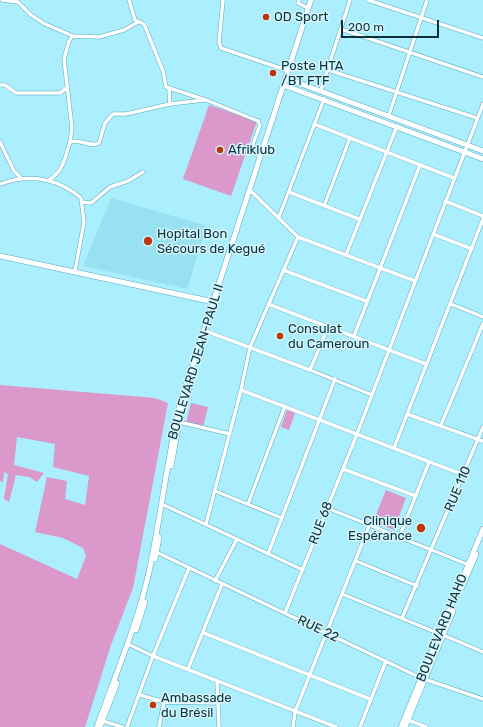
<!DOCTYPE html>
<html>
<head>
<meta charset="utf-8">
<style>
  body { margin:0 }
  #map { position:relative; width:483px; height:727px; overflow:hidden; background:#abeefe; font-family:Rubik,sans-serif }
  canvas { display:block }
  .scale { position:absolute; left:341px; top:20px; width:98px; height:18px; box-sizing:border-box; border:2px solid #0b3139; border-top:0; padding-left:5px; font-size:12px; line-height:14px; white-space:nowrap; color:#0b3139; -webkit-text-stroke:3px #d5f5fd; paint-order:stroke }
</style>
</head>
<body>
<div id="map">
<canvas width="483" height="727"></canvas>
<div class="scale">200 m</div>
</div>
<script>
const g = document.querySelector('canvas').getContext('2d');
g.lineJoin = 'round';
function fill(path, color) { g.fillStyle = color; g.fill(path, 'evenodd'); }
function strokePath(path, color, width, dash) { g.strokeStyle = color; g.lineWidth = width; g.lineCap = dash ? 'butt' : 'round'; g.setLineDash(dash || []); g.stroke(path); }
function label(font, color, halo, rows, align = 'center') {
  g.font = font + ' Rubik,sans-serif'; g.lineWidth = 3; g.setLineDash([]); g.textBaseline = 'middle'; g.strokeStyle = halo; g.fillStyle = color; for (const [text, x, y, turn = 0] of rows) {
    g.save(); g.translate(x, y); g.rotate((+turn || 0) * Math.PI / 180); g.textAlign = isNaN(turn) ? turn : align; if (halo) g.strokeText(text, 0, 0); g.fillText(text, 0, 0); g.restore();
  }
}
fill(new Path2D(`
  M111,198L207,226L187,289L83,266Z`), '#97e1f3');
fill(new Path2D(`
  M209,105L257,121L231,196L183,179Z
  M0,385L155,398L168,403L133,588L111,645L85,727H0V544L77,579L86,556L83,548L63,538L35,532L47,477L67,481L65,499L85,505L89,476L53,467L55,444L17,437L14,465L44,473L37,482L29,477L16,475L9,502L4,499L8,474L4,472L3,482L0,481Z
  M191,403L208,407L203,427L186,423Z
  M287,410L295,413L289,430L281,427Z
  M386,490L406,498L394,530L373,522Z`), '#db98cb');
const street = new Path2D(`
  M2,0L18,2L31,15L45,24L73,36L99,37L124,30L138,22
  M129,0L135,20L144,24L163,71L166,87L206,100L258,121L260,125L252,147L261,151
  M223,0L219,42L221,48L289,71
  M299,0L298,3L308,8
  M368,0L483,38
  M341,29L483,77
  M328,70L477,118
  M0,85H5L16,93H60L68,87
  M169,89L170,104
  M321,90L350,0
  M389,115L427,0
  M314,124L454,178
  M0,142L14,171L21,178
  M70,142L72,128L64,59L69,41L73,36
  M49,180C64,171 65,157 70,142C80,138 90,148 99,143L105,123L113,114H126L170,104L204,100
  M0,184C29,174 57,178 81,198L84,222L75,271
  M251,191L298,237L415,281
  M289,192L359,219
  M445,201L483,216
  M82,202L91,203L110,187L128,181L143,172
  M324,206L350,138
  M279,217L324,99
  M433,234L472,249
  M346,255L397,126
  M283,270L366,301
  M268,304L426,364
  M451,304L483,317
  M203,330L310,370L372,395
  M354,336L420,165
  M310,370L328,327
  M241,390L464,475
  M407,414L483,441
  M179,422L230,434
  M441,425L483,324
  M394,448L483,219
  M343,469L416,496
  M215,491L282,518
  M248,504L285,406
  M164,505L303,570
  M327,508L469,565
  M206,524L241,390L250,347L298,237
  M399,538L429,462
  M154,551L421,678L483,699
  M268,554L335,379
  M356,561L417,586
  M215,581L237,539
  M342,594L440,634
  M285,613L357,434L483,104
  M402,618L483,427
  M204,633L370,699
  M443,635L483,652
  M130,645L153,656L336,727
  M188,669L222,584
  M217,681L219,727
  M140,695L164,702L218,703
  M408,720L426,727
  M103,721L122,727
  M127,727L153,656L189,568
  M159,727L164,702
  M293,727L295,712L369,526
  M360,727L386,661`);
const secondary = new Path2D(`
  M285,78L483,151
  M283,85L483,159
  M0,256L214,302
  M171,466L179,422L192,377
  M155,559L159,537
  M462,587L476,554
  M136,630L145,602
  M97,727C115,676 137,625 149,572C161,516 167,460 180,404L311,0
  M100,727L117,683
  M401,727L483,529
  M405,727L453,611`);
strokePath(street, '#55abbf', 4.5);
strokePath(secondary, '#55abbf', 6);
strokePath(street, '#fff', 3.5);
strokePath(secondary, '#fff', 5);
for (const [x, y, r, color] of [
  [266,17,4,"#be350c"],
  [273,73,4,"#be350c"],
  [220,150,4,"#be350c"],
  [148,241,5,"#be350c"],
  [280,336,4,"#be350c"],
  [421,528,5,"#be350c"],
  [153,705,4,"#be350c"]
]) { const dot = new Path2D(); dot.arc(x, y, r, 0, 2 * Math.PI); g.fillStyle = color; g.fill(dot); strokePath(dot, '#d5f5fd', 1.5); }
label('13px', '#0b3139', '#d5f5fd', [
  ["OD Sport",274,17],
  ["Poste HTA",281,66],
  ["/BT FTF",281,81],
  ["Afriklub",228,150],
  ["Hopital Bon",157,234],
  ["Sécours de Kegué",157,249],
  ["Consulat",288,329],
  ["du Cameroun",288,344],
  ["Clinique",412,521,"right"],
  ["Espérance",412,536,"right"],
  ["Ambassade",161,698],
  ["du Brésil",161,713]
], 'left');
label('13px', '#0b3139', '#d5f5fd', [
  ["BOULEVARD JEAN-PAUL II",196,362,-73],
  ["RUE 110",458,489,-67],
  ["RUE 68",321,523,-69],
  ["BOULEVARD HAHO",442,628,-68],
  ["RUE 22",318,629,26]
]);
</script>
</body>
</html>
